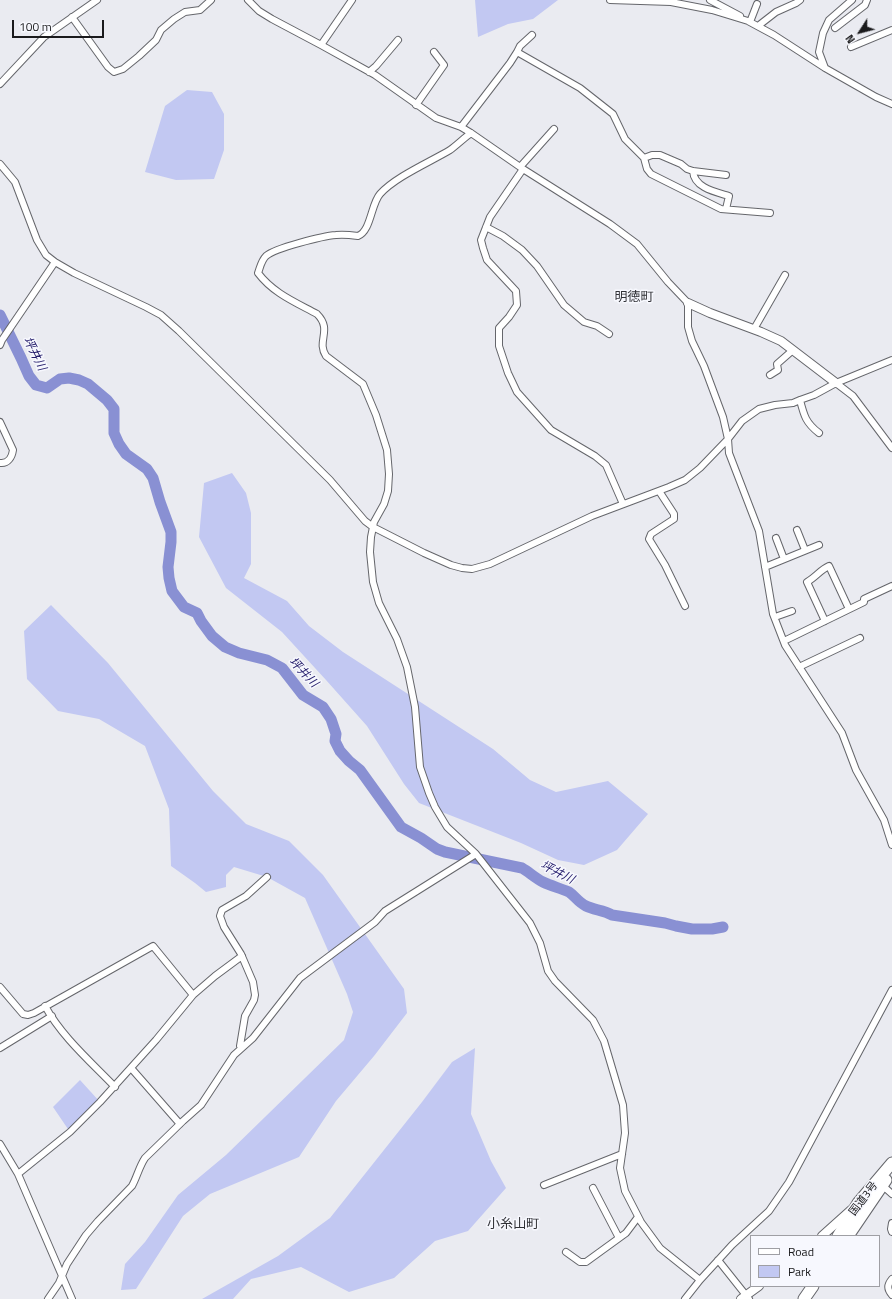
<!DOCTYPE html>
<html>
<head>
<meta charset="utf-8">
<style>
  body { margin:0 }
  #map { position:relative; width:892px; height:1299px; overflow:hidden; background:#eaebf1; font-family:"Titillium Web",sans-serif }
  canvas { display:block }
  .legend { position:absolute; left:750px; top:1235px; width:130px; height:52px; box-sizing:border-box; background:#f7f8fe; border:1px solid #9f9fa4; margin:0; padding:5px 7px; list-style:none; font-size:12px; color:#1a1a1c }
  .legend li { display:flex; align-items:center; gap:8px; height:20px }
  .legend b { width:20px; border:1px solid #9f9fa4 }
  .north { position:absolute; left:840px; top:12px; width:40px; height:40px; -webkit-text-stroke:3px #f7f8fe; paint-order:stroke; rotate:234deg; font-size:11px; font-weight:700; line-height:16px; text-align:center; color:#1a1a1c }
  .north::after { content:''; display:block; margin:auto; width:14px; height:18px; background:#1a1a1c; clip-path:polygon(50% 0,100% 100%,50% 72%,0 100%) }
  .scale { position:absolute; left:12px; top:20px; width:92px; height:18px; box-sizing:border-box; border:2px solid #1a1a1c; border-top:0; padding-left:5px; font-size:12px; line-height:14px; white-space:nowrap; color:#1a1a1c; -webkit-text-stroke:3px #f7f8fe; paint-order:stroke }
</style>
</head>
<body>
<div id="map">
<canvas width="892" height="1299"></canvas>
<ul class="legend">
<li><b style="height:5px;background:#fff"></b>Road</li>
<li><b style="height:11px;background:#c2c8f2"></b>Park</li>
</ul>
<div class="north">N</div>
<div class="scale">100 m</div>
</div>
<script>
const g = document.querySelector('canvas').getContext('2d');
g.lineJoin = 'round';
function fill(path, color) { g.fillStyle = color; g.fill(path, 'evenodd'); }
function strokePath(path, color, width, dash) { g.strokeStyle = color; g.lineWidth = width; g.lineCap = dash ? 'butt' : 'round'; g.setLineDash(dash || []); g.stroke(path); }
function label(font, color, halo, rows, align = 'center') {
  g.font = font + ' "Titillium Web","Noto Sans JP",sans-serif'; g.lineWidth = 3; g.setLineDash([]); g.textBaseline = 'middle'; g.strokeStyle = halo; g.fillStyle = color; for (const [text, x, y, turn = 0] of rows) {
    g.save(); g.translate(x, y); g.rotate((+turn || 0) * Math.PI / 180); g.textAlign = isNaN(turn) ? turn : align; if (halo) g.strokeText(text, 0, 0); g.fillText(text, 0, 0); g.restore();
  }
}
fill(new Path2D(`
  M475,0H558L533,19L508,24L478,37Z
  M187,90L212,92L224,114V150L214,179L176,180L145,172L165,106Z
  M232,473L246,493L251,513V564L244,578L287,601L309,626L343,652L493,749L530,780L556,792L608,781L648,814L617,850L584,865L558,860L521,843L419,803L404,784L367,726L326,680L282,632L226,588L199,537L204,483Z
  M51,605L108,663L213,791L246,824L289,841L323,875L404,989L407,1013L374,1056L336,1101L299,1157L210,1194L183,1216L136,1289L121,1290L125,1264L145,1242L178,1195L226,1155L344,1040L353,1012L347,994L305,898L267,877L234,867L226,875V887L206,892L195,883L171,866L169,809L145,746L99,719L58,711L27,679L24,631Z
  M475,1048L471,1114L491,1161L506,1188L468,1231L435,1241L394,1278L349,1292L301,1267L251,1279L233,1299H202L278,1256L330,1218L422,1102L452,1062Z
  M80,1080L100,1102L70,1132L53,1107Z`), '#c2c8f2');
strokePath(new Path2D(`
  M0,315L21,358L29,376L36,385L47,388L60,379L69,378L79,380L88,384L107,400L114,409V433L119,444L126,454L147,469L153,478L160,502L171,532V542L168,567L169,578L172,591L184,607L197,613L201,621L212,636L225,647L239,653L267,660L282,668L303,695L323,707L331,719L336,734L335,741L340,751L349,761L360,770L401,827L421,838L437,849L445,852L522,868C529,872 535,878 543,882C551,886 560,888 569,892C575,896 578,902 586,906C594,910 604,910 612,915L665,923L676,926L692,929H712L723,927`), '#8990d3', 11);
const minor = new Path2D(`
  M248,0L259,11L272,19L321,45L375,75L436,118L461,127L471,133L523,169L610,224L637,244L668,282L688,303V327L692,341L704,366L723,417L728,439L729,453L759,531L773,614L785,645L842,733L856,770L884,820L892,845
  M610,0L671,2L712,10L748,21L774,35L825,68
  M710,0L740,16
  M852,0L829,20L823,33L819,52L825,68L876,97L892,104
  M72,17L108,67L114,72L123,69L139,56L156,40L161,30L174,19L185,12L200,10L211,0
  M750,22L757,4
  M758,26L776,12L796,3L800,0
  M835,28L865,5L867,0
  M321,45L352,0
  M851,47L892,30
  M517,52L520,46L532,35
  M369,72L376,66L398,40
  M0,84L44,37L97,0
  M416,105L444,65L434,52
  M461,127L510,63L517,52L580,88L613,114L625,139L644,158L647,169L651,174L721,209L770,213
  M471,133C464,138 457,145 450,150C430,162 395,177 380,194C371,204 371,231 358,236C351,235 343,234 336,235C323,236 275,248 266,256C261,261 260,268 258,273C273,293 295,302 317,314C333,330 316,341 326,356L363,384L376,415L387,450L389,474L388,491L384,504L374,522L371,537L370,552L373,582L379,603L397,639L407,667L415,707L420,767L429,793L435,807L447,827L476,854L530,923L540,943L548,971L555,981L593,1020L604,1041L623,1105L625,1133L620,1168L625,1191L641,1222L660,1248L700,1280
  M644,158L652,155H660L681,164L687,169L693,171C694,188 716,192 729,196L726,209
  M0,164L15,182L37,240L46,255L55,262L74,273L146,307L161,315L179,331L330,480L365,521L373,527L424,553L451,565L462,568L472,569L490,564L592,516L669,487L685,480L700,468L728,439L742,421L759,409L775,405L793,403L800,400L814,395L836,383L892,360
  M520,167L554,129
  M523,169L490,217L481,240L483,248L487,260L516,291L517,305L509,317L499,328V346L508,373L517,392L551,430L595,456L606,465L623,504
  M693,171L726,175
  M486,227L503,236L522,250L537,266L564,305L584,322L597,326L609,334
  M754,329L785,275
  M0,345L2,340L55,262
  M770,375L778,370L777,364L793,350
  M836,383L853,396L892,448
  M800,400C804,416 806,423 819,433
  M0,422L13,450C12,457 8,464 0,463
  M659,491L674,514V519L651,534L649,539L665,565L685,606
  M797,530L805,550
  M776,538L784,559
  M765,567L819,545
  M775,617L792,611
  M825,621L807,582C816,577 820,570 829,566L849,609
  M784,641L864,602V599L892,586
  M799,667L860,638
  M0,987L23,1014L28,1015L34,1013L153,946L193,995
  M45,1006C62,1037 91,1062 115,1087
  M0,1048L52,1016
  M241,1048L240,1046L245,1016L254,1000L255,995L253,982L241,954L224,927L220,916L222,910L246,896L267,877
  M131,1068L180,1124
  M0,1144L18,1174L72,1299
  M18,1174L70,1132L100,1102L156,1040L193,995L215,976L242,956
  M544,1185L622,1154
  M882,1185L892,1194
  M593,1188L619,1238
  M892,1223L891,1229L892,1232
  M566,1252L580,1262H586L626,1233L638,1217
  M718,1260L749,1299
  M892,1279C887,1285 887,1289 892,1295
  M48,1299L59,1283L67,1264L86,1235L98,1221L132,1186C137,1177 139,1167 145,1158L183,1121L201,1105L234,1055L253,1038L300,978L375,922L385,911L476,854
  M685,1299L700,1280L732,1245L769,1211L789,1182L892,990`);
const tertiary = new Path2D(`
  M688,303L710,313L761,332L781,341L836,383
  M822,1236L851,1210
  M741,1299L759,1286`);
const trunk = new Path2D(`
  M838,1236L858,1203L892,1163
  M848,1236L886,1180
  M804,1299L813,1286`);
strokePath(minor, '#65666b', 8);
strokePath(tertiary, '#65666b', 10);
strokePath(trunk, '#65666b', 13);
strokePath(minor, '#fff', 6);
strokePath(tertiary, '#fff', 8);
strokePath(trunk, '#fff', 11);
label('11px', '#1a1a1c', '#f7f8fe', [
  ["国道3号",864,1199,-53]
]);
label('italic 12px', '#241d6b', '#f7f8fe', [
  ["坪井川",34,354,63],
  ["坪井川",303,673,46],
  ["坪井川",557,873,27]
]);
label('13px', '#303136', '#f7f8fe', [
  ["明徳町",634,298],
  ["小糸山町",513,1225]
]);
</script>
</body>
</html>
